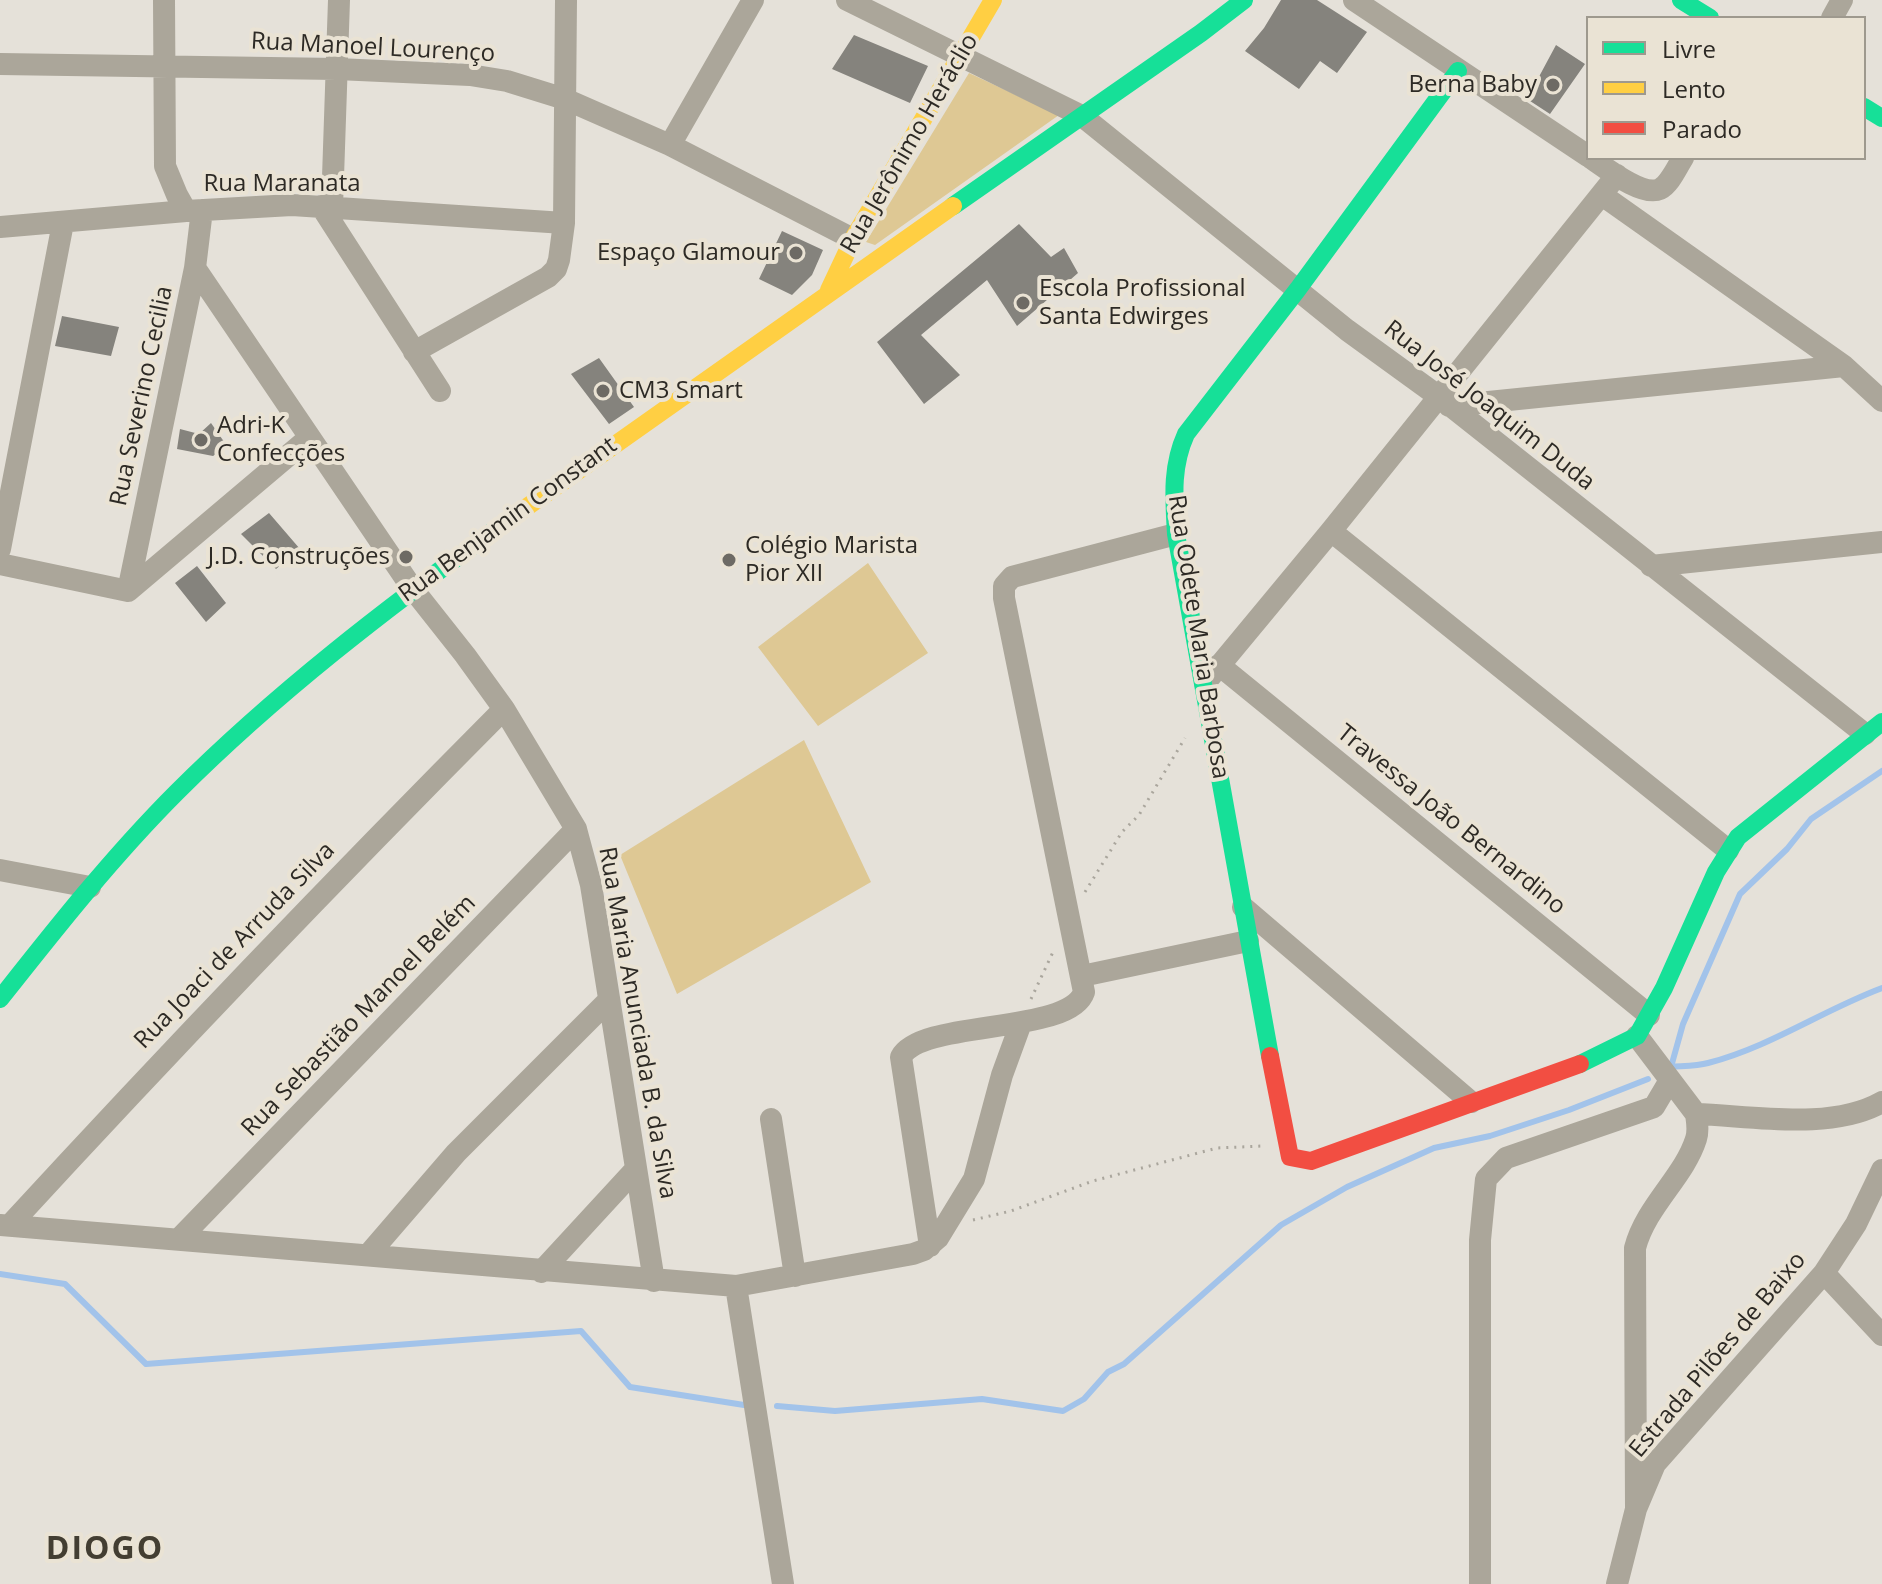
<!DOCTYPE html>
<html>
<head>
<meta charset="utf-8">
<style>
  body { margin:0 }
  #map { position:relative; width:1882px; height:1584px; overflow:hidden; background:#e5e1d9; font-family:"Open Sans",sans-serif }
  canvas { display:block }
  .legend { position:absolute; left:1586px; top:16px; width:280px; height:144px; box-sizing:border-box; background:#eae3d4; border:2px solid #9e998e; margin:0; padding:10px 14px; list-style:none; font-size:24px; color:#2d2a25 }
  .legend li { display:flex; align-items:center; gap:16px; height:40px }
  .legend b { width:40px; border:2px solid #9e998e }
</style>
</head>
<body>
<div id="map">
<canvas width="1882" height="1584"></canvas>
<ul class="legend">
<li><b style="height:10px;background:#16e098"></b>Livre</li>
<li><b style="height:10px;background:#ffcf43"></b>Lento</li>
<li><b style="height:10px;background:#f24e42"></b>Parado</li>
</ul>
</div>
<script>
const g = document.querySelector('canvas').getContext('2d');
g.lineJoin = 'round';
function fill(path, color) { g.fillStyle = color; g.fill(path, 'evenodd'); }
function strokePath(path, color, width, dash) { g.strokeStyle = color; g.lineWidth = width; g.lineCap = dash ? 'butt' : 'round'; g.setLineDash(dash || []); g.stroke(path); }
function label(font, color, halo, rows, align = 'center') {
  g.font = font + ' "Open Sans",sans-serif'; g.lineWidth = 8; g.setLineDash([]); g.textBaseline = 'middle'; g.strokeStyle = halo; g.fillStyle = color; for (const [text, x, y, turn = 0] of rows) {
    g.save(); g.translate(x, y); g.rotate((+turn || 0) * Math.PI / 180); g.textAlign = isNaN(turn) ? turn : align; if (halo) g.strokeText(text, 0, 0); g.fillText(text, 0, 0); g.restore();
  }
}
fill(new Path2D(`
  M969,73L1059,115L875,245L866,242Z
  M868,563L928,653L818,726L758,647Z
  M804,740L871,882L677,994L620,855Z`), '#dec894');
strokePath(new Path2D(`
  M1671,1067C1683,1066 1697,1066 1708,1063C1770,1047 1823,1010 1882,988
  M1667,1068L1671,1067L1683,1024L1740,894L1787,849L1811,819L1882,771
  M0,1274L65,1284L146,1364L581,1331L630,1387L744,1405
  M777,1406L835,1411L982,1399L1063,1411L1084,1399L1108,1372L1124,1364L1281,1225L1347,1187L1434,1148L1490,1136L1569,1110L1648,1079`), '#a2c3ea', 6);
fill(new Path2D(`
  M1281,0H1317L1367,32L1337,73L1320,61L1299,89L1245,51L1264,28Z
  M854,35L928,66L910,103L832,69Z
  M1556,45L1585,64L1550,114L1527,99Z
  M1019,224L1051,257L1064,248L1078,273L1017,326L987,280L921,335L960,375L924,404L877,342Z
  M782,231L823,250L812,275L792,295L759,279Z
  M62,316L119,327L111,356L55,346Z
  M599,358L634,407L609,424L571,374Z
  M211,423L227,446L213,456L177,449L180,429L199,434Z
  M269,513L300,549L276,569L241,534Z
  M197,566L226,603L206,622L175,583Z`), '#85837d');
strokePath(new Path2D(`
  M1085,892L1122,832L1139,815L1185,738
  M1031,999L1053,952
  M973,1220L1011,1211L1093,1181L1217,1148L1263,1146`), '#aaa69d', 3, [2, 6]);
strokePath(new Path2D(`
  M164,0L165,166L177,195L186,211
  M847,0L1082,116L1347,330L1438,396L1865,734
  M1354,0L1588,156
  M1832,18L1842,0
  M0,64L337,69L470,75L507,81L565,99L670,145L853,239
  M670,145L753,0
  M1591,158C1606,168 1642,197 1660,189C1670,184 1677,167 1683,158
  M1602,195L1844,366L1882,401
  M321,206L440,391
  M332,207L339,0
  M0,227L186,211L292,205L564,223
  M195,268L412,588L465,655L504,709L576,829L591,885L654,1281
  M414,352L548,277L556,269L559,260L564,223L566,0
  M1449,406L1844,366
  M1331,531L1728,850
  M0,549L63,223
  M0,564L128,591
  M1651,566L1882,542
  M128,591L195,268L202,210
  M128,591L309,438
  M1219,665L1649,1015
  M1205,683L1331,531L1617,175
  M0,870L90,887
  M1243,907L1471,1102
  M1082,976L1248,941
  M1696,1114C1753,1116 1831,1131 1882,1102
  M771,1119L795,1276
  M0,1225L736,1286L913,1254L924,1250L938,1238L974,1179L1002,1075L1021,1023
  M10,1225C171,1050 336,878 504,709
  M180,1238L576,829
  M930,1246L901,1057C921,1019 1070,1035 1084,992L1004,598V586L1012,577L1176,534
  M368,1255L456,1153L609,1000
  M541,1272L635,1170
  M1824,1273L1882,1335
  M736,1286L783,1584
  M1636,1509L1635,1248C1646,1206 1684,1177 1696,1139C1699,1130 1697,1122 1696,1114L1637,1036
  M1480,1584V1240L1486,1179L1506,1158L1654,1107L1670,1080
  M1617,1584L1636,1509L1655,1464L1824,1273L1856,1224L1882,1170`), '#aba69a', 22);
strokePath(new Path2D(`
  M1681,0L1710,18
  M1864,107L1882,118
  M953,206L1201,33L1244,0
  M0,999C56,928 113,856 177,792C276,693 387,608 500,526
  M1270,1056L1176,534C1174,498 1171,467 1186,434L1298,289L1458,71
  M1580,1064L1637,1036L1664,988L1716,872L1738,837L1882,722`), '#16e098', 18);
strokePath(new Path2D(`
  M829,290L853,239L993,0
  M500,526L953,206`), '#ffcf43', 18);
strokePath(new Path2D(`
  M1270,1056L1290,1157L1311,1161L1580,1064`), '#f24e42', 18);
for (const [x, y, r, color] of [
  [1553,85,8,"#6d6a64"],
  [796,253,8,"#6d6a64"],
  [1023,303,8,"#6d6a64"],
  [603,391,8,"#6d6a64"],
  [201,440,8,"#6d6a64"],
  [406,557,8,"#6d6a64"],
  [729,560,8,"#6d6a64"]
]) { const dot = new Path2D(); dot.arc(x, y, r, 0, 2 * Math.PI); g.fillStyle = color; g.fill(dot); strokePath(dot, '#eae3d4', 3); }
label('24px', '#2d2a25', '#eae3d4', [
  ["Rua Manoel Lourenço",373,48,3],
  ["Rua Jerônimo Heráclio",910,144,-60],
  ["Rua Maranata",282,184],
  ["Rua Severino Cecilia",142,396,-78],
  ["Rua José Joaquim Duda",1489,406,38],
  ["Rua Benjamin Constant",508,520,-36],
  ["Rua Odete Maria Barbosa",1198,637,81],
  ["Travessa João Bernardino",1451,820,39],
  ["Rua Joaci de Arruda Silva",235,946,-46],
  ["Rua Sebastião Manoel Belém",359,1016,-46],
  ["Rua Maria Anunciada B. da Silva",637,1023,80],
  ["Estrada Pilões de Baixo",1718,1355,-50]
]);
label('24px', '#2d2a25', '#eae3d4', [
  ["Berna Baby",1537,85,"right"],
  ["Espaço Glamour",780,253,"right"],
  ["Escola Profissional",1039,289],
  ["Santa Edwirges",1039,317],
  ["CM3 Smart",619,391],
  ["Adri-K",217,426],
  ["Confecções",217,454],
  ["Colégio Marista",745,546],
  ["Pior XII",745,574],
  ["J.D. Construções",390,557,"right"]
], 'left');
g.letterSpacing = '2px';
label('bold 32px', '#433e32', '#eae3d4', [
  ["DIOGO",105,1550]
]);
g.letterSpacing = '0px';
</script>
</body>
</html>
